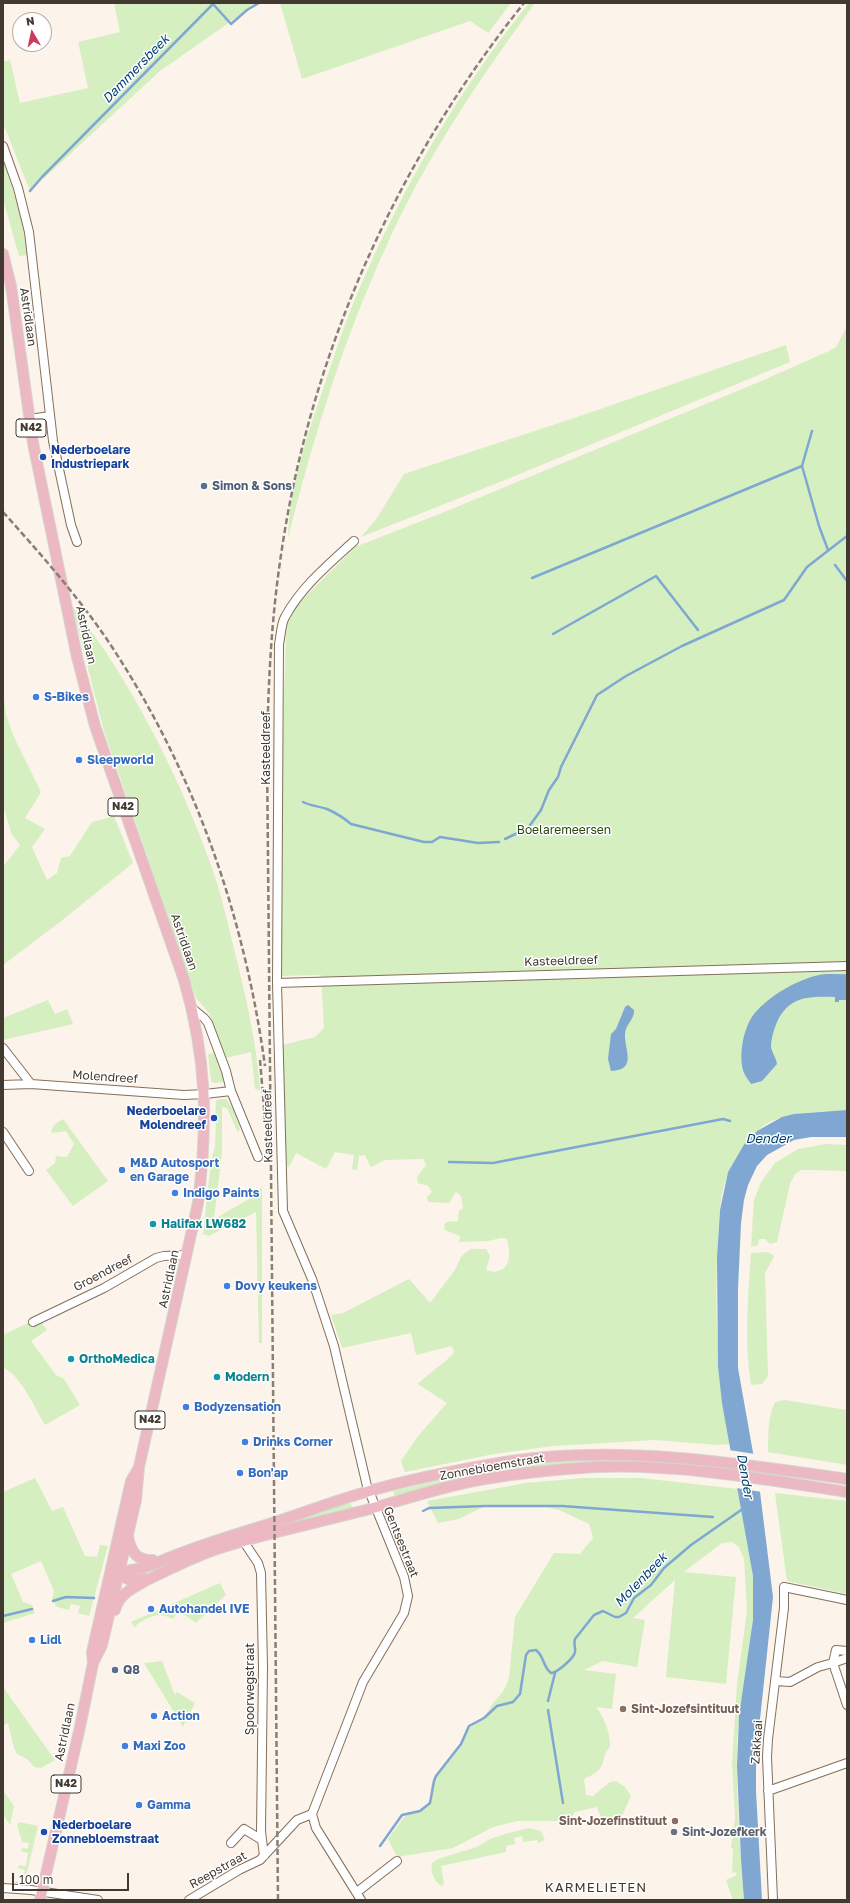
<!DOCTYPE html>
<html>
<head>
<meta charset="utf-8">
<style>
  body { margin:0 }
  #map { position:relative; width:850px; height:1903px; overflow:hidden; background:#fcf3ea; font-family:"Golos Text",sans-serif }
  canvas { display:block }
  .frame { position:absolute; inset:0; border:4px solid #423930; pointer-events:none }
  .north { position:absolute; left:12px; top:12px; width:40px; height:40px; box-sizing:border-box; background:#fff; border:1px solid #b3b0ac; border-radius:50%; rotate:351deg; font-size:11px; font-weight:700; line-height:16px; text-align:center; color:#423930 }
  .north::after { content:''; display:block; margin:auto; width:14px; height:18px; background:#cb3b5b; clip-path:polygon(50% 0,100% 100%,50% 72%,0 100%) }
  .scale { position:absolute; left:12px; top:1873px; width:117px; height:18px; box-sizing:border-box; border:2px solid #423930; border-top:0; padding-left:5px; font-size:12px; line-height:14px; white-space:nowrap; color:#423930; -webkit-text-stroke:3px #fff; paint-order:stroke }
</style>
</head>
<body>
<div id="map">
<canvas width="850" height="1903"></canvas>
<div class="frame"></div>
<div class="north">N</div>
<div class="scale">100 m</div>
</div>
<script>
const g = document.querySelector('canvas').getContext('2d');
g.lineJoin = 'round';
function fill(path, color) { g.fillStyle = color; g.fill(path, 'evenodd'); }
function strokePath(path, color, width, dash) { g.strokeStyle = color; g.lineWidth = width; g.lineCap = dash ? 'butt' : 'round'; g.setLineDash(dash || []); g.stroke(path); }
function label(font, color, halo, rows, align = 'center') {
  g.font = font + ' "Golos Text",sans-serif'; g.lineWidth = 3; g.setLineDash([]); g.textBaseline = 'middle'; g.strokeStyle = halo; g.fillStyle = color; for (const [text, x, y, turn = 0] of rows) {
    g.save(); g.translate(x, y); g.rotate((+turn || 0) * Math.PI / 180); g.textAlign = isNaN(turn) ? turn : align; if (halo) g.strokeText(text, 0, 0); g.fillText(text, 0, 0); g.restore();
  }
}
fill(new Path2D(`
  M114,3H257L160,71L30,191L3,123V62L10,60L20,103L88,88L78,42L120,32Z
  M280,3H511L488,33L470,21L302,79Z
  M529,3H535C479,80 425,159 386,247C343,340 313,439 288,538C289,487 308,434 324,386C335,354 345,322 358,292C402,189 458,90 529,3Z
  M3,162L20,210L28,255L19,256L3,199Z
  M847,326V1110C819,1113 779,1110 757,1131C751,1136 730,1166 728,1173C720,1193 719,1217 718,1239C714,1308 717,1377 730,1444L717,1445L655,1440L553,1446L494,1454L405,1472L401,1461L418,1436L447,1403L418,1384C429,1373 442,1365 453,1354L454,1350L451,1346L416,1355L411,1333L342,1348L331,1315L343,1313L409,1279L430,1303L455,1270L461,1257L465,1253L471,1249H486L490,1256L486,1270L495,1272C498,1270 501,1271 504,1268C512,1261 509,1248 507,1239L501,1238L488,1241L459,1242L460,1236L445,1230L444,1226L446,1222L458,1221L459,1211L463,1208L461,1196L456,1192L449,1203L428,1202L427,1197L432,1192L428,1186L418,1183L417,1177L426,1165L423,1159L385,1160L371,1167L365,1155L359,1156L357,1170L352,1169L354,1155L335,1152L326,1169L296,1153L289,1167L284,1165L282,1045L315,1037L324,1028L321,975L282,976L281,804L286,632L290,615L300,602L355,547L442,513L759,382L829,351L836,347Z
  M786,345L790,362L510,478L361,537L377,518L404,474L583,415Z
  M72,606C128,675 179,776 209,860C222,894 229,930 238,965C248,1006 257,1048 260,1090L255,1089L251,1052L226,1058L209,1013L196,998L104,731Z
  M3,691L6,715L13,735L41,792L25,818L45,829L32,847L47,880L57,873L61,858L70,856L92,822L114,816L133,863L60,922L3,965V867L20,845L11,833L5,811L3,813Z
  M48,1000L55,1014L67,1009L73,1024L3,1040V1018Z
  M214,1053L224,1079L223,1082L214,1083L211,1081L208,1054Z
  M219,1099H226L233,1109L240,1129L238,1133L227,1108L222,1107V1152L214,1219L258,1194L262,1185V1343H259L256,1212L209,1236L203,1234L211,1161L215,1147L216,1123H218V1118H215L216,1101Z
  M63,1119L108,1181L73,1206L46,1170L55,1163L56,1156L67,1157L74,1144L66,1131L52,1133L51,1131L55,1124Z
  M826,1144L847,1145V1171L811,1170H801L795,1174L790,1184L777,1242L770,1244L765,1239H759L758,1245L751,1247L754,1200L761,1182L775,1163L798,1149Z
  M766,1252L772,1254L774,1257L765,1273L768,1376L762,1384L751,1385C744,1342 748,1297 751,1253Z
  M38,1318L47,1330L31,1341L56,1375L64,1379L80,1405L45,1425C33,1405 23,1379 3,1367V1335Z
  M784,1400L847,1410V1465L768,1452C768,1435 768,1417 775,1402Z
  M619,1460L695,1464V1467L473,1477L449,1481L396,1500L393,1491L449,1478L467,1471L523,1463Z
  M35,1478L52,1511L63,1507L85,1556L97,1557L100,1545L108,1546L89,1616L78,1613L80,1606L71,1604L69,1610L57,1607L52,1599L54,1591L41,1561L11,1574L23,1602L32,1605L35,1613L3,1623V1492Z
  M583,1478H641L738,1489C745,1527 755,1566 754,1605C753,1651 739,1697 737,1743C736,1795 740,1848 744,1900H733L726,1880L737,1875L735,1872L732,1873L733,1848H731L735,1818L732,1763L737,1685L747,1611L744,1559L739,1547L732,1542L722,1543L684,1572L736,1577L726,1684L666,1677L675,1580L633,1618L645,1620L637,1667L603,1661L584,1670L616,1674L612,1709L596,1707C605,1719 610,1732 610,1747C604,1753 605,1757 602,1765C599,1772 591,1776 584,1779L586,1795L593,1796L610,1782L616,1781L625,1787L631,1796L621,1818H601L597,1807L575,1812L569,1821H517L493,1827L453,1848L397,1857L388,1839L404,1817L408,1814L422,1810L432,1800L431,1786L440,1771L452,1758L468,1729L486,1715L491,1706L504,1690L509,1678L515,1617L554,1553L580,1554L593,1538L589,1524L559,1510L547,1507H483L459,1519L438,1523L427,1501L526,1483Z
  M775,1493L847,1501V1594L787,1581Z
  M350,1500L352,1508L238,1537Z
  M220,1583L226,1595L196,1623L179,1611L173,1619C158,1611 147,1617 134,1627L131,1622Z
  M162,1661L175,1695L177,1692L195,1703L183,1727L144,1663Z
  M3,1687L55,1760L41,1768L34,1767L27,1759L17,1754L14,1748L8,1723L3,1726Z
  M3,1790L14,1806L10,1825L3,1814Z
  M19,1822L38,1826L24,1885L15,1884L16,1881L23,1882L25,1870L18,1868L19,1865L26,1866L28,1853L21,1851L22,1848L28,1849L29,1843L22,1842L17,1825Z
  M529,1828L541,1831L545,1840L538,1843L537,1840L523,1842L522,1836L514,1838L515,1844L506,1846V1852L441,1866L444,1884L442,1886C434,1882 430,1871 432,1863L438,1859L477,1847L490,1839L505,1834Z`), '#d5efc0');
fill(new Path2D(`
  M847,974V1000H839V1002H835V997C809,996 789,996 777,1022C774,1029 771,1039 771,1047C772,1053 776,1057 777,1064L762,1081L751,1084C749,1081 746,1077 744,1073C738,1057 743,1028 754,1014C769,996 796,980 819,975C828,973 838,975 847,974Z
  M628,1005L634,1010C635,1019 625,1025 625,1034C624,1049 638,1070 611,1071L608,1059L611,1034L616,1029L625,1007Z
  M847,1110V1137H811L794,1140L767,1155L757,1166L748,1185L744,1200L741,1223L738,1289V1368L760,1492L773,1597L756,1757V1791L762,1900H744L741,1860L737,1766L739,1716L753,1620V1576L722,1403L718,1366L717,1257L720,1210L728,1172L745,1143L757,1131L782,1117L794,1114Z`), '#7fa7d2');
fill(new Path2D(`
  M729,1450L755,1454L762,1492L736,1488Z`), '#fcf3ea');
strokePath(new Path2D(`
  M30,191L42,177L213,4L231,24L247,10L259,3
  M802,466L812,431
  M835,565L847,581
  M532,578L802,466L819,526L828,550
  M553,634L656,576L698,630
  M303,802C311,806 318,806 327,809C336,813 344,818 351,824L424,842H432L440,837L478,843L499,842
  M505,839L528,828L541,810L549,790L558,777L561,767L597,695L626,676L682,646L784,600L807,567L847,536
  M449,1162L493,1163L723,1119L730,1121
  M423,1511L429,1508L485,1506H562L713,1517
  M53,1601L66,1597L94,1598
  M3,1616L32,1609
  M548,1701L555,1673
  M548,1710L563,1803
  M380,1846L402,1815L420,1811L430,1803L434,1781L436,1776L461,1744L469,1726L484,1718L497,1706L513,1702L520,1694L526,1655L529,1651L536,1650C545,1657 542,1666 551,1673C557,1673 574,1658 575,1652C576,1648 573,1644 575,1639L594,1615L603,1611L615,1617H619L626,1613L634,1598L651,1585L664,1568L691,1545L744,1508`), '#7fa7d2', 2.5);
const minor = new Path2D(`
  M3,146L18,188L29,232L53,441L71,525L77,542
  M30,419L50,416
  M354,541C329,564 301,587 285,617C281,624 281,635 279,644L277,983L283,1211L312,1279L334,1346L367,1486L404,1577L408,1596L404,1613L363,1682L312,1814L316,1828L361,1900
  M277,983L847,966
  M193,1009L204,1018L208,1023L226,1071L231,1091L258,1157
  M3,1048L31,1084
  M3,1085L31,1084L184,1095L205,1094L231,1091
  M3,1132L29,1171
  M33,1322L104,1288L156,1258L164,1256L187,1255
  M244,1542L258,1563L261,1573L263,1667L261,1831L264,1856
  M847,1658L833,1663L847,1705
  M776,1681L790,1682L818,1667L833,1663L836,1650L847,1651
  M768,1791L847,1763
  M231,1843L244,1829L262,1840
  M3,1888L31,1890L98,1900
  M357,1892L397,1861
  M189,1900L239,1870L260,1860L297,1820L312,1814
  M773,1900L767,1757L768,1739L784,1608V1587L847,1600`);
const major = new Path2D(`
  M3,254L11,286L33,443L77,657L95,726L184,980C207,1059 208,1123 198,1203L139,1467L136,1500L102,1645L93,1663
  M128,1537C131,1552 137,1561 153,1560
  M118,1567C122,1580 132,1583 144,1578
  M110,1576C124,1570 140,1570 154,1564C191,1548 230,1536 269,1524C301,1514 333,1501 366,1492C413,1478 462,1469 511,1461C622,1445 737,1463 847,1479
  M115,1610C119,1593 134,1588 147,1580C170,1569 193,1557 217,1549C268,1532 322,1522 373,1508C410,1498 447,1485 485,1479C521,1473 558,1469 595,1467C680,1464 764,1479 847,1492
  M40,1900L80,1727L93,1663L92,1652L131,1481L138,1469`);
strokePath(minor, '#836f5c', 10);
strokePath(major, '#d5d3d1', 12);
strokePath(minor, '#fff', 8);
strokePath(major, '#ecb8c1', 10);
strokePath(new Path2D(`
  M3,512C39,552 75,593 106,638C193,767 244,913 265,1066
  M260,1060L265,1120
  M278,1900L267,754C268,688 271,621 281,555C310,354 397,161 524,3`), '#887f76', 2.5, [6, 3]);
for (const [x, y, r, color] of [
  [43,457,4,"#1a4fb4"],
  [204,486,4,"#5c6f8a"],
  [36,697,4,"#3f7fe0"],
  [79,760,4,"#3f7fe0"],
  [214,1118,4,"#1a4fb4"],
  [122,1170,4,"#3f7fe0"],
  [175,1193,4,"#3f7fe0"],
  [153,1224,4,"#0f9aa8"],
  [227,1286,4,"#3f7fe0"],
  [71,1359,4,"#0f9aa8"],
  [217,1377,4,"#0f9aa8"],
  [186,1407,4,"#3f7fe0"],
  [245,1442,4,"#3f7fe0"],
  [240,1473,4,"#3f7fe0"],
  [151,1609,4,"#3f7fe0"],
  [32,1640,4,"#3f7fe0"],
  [115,1670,4,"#5c6f8a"],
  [623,1709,4,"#8d6e63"],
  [154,1716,4,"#3f7fe0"],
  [125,1746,4,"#3f7fe0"],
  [139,1805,4,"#3f7fe0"],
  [675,1821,4,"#8d6e63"],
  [44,1832,4,"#1a4fb4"],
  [674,1832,4,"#6b7280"]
]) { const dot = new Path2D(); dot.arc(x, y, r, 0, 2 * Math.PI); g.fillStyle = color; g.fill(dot); strokePath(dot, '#fff', 1.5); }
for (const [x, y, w] of [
  [31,428,30],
  [123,807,30],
  [150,1420,30],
  [66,1784,30]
]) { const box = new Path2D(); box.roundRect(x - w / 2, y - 9, w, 18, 3); g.fillStyle = '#fff'; g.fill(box); strokePath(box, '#423930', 1); }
label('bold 11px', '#423930', null, [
  ["N42",31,428],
  ["N42",123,807],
  ["N42",150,1420],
  ["N42",66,1784]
]);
label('12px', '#423930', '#fff', [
  ["Astridlaan",28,317,82],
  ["Astridlaan",86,635,78],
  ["Kasteeldreef",266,748,-90],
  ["Astridlaan",184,942,71],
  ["Kasteeldreef",561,961,-2],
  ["Molendreef",105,1077,4],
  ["Kasteeldreef",268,1126,-91],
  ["Groendreef",103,1273,-28],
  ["Astridlaan",169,1279,-78],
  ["Zonnebloemstraat",492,1467,-10],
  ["Gentsestraat",401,1542,68],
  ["Spoorwegstraat",250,1689,-90],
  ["Astridlaan",65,1732,-78],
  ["Zakkaai",757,1742,-86],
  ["Reepstraat",218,1870,-29]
]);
label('bold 12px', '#164399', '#fff', [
  ["Nederboelare",51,450],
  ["Industriepark",51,464],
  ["Nederboelare",206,1111,"right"],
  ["Molendreef",206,1125,"right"],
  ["Nederboelare",52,1825],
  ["Zonnebloemstraat",52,1839]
], 'left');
label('bold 12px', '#4e5e75', '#fff', [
  ["Simon & Sons",212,486],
  ["Q8",123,1670]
], 'left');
label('bold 12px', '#366cbe', '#fff', [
  ["S-Bikes",44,697],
  ["Sleepworld",87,760],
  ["M&D Autosport",130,1163],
  ["en Garage",130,1177],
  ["Indigo Paints",183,1193],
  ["Dovy keukens",235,1286],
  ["Bodyzensation",194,1407],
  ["Drinks Corner",253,1442],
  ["Bon'ap",248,1473],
  ["Autohandel IVE",159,1609],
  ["Lidl",40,1640],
  ["Action",162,1716],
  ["Maxi Zoo",133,1746],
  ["Gamma",147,1805]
], 'left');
label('12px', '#2c450e', '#fff', [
  ["Boelaremeersen",564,830]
]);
label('bold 12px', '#0d838f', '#fff', [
  ["Halifax LW682",161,1224],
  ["OrthoMedica",79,1359],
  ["Modern",225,1377]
], 'left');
label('bold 12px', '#785e54', '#fff', [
  ["Sint-Jozefsintituut",631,1709],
  ["Sint-Jozefinstituut",667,1821,"right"]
], 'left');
label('bold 12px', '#5b616d', '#fff', [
  ["Sint-Jozefkerk",682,1832]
], 'left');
label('italic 13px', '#004175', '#fff', [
  ["Dammersbeek",136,69,-46],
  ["Dender",768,1139],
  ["Dender",745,1476,80],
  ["Molenbeek",641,1580,-46]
]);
g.letterSpacing = '1px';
label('13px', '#423930', '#fff', [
  ["KARMELIETEN",596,1888]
]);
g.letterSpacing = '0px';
</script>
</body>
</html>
